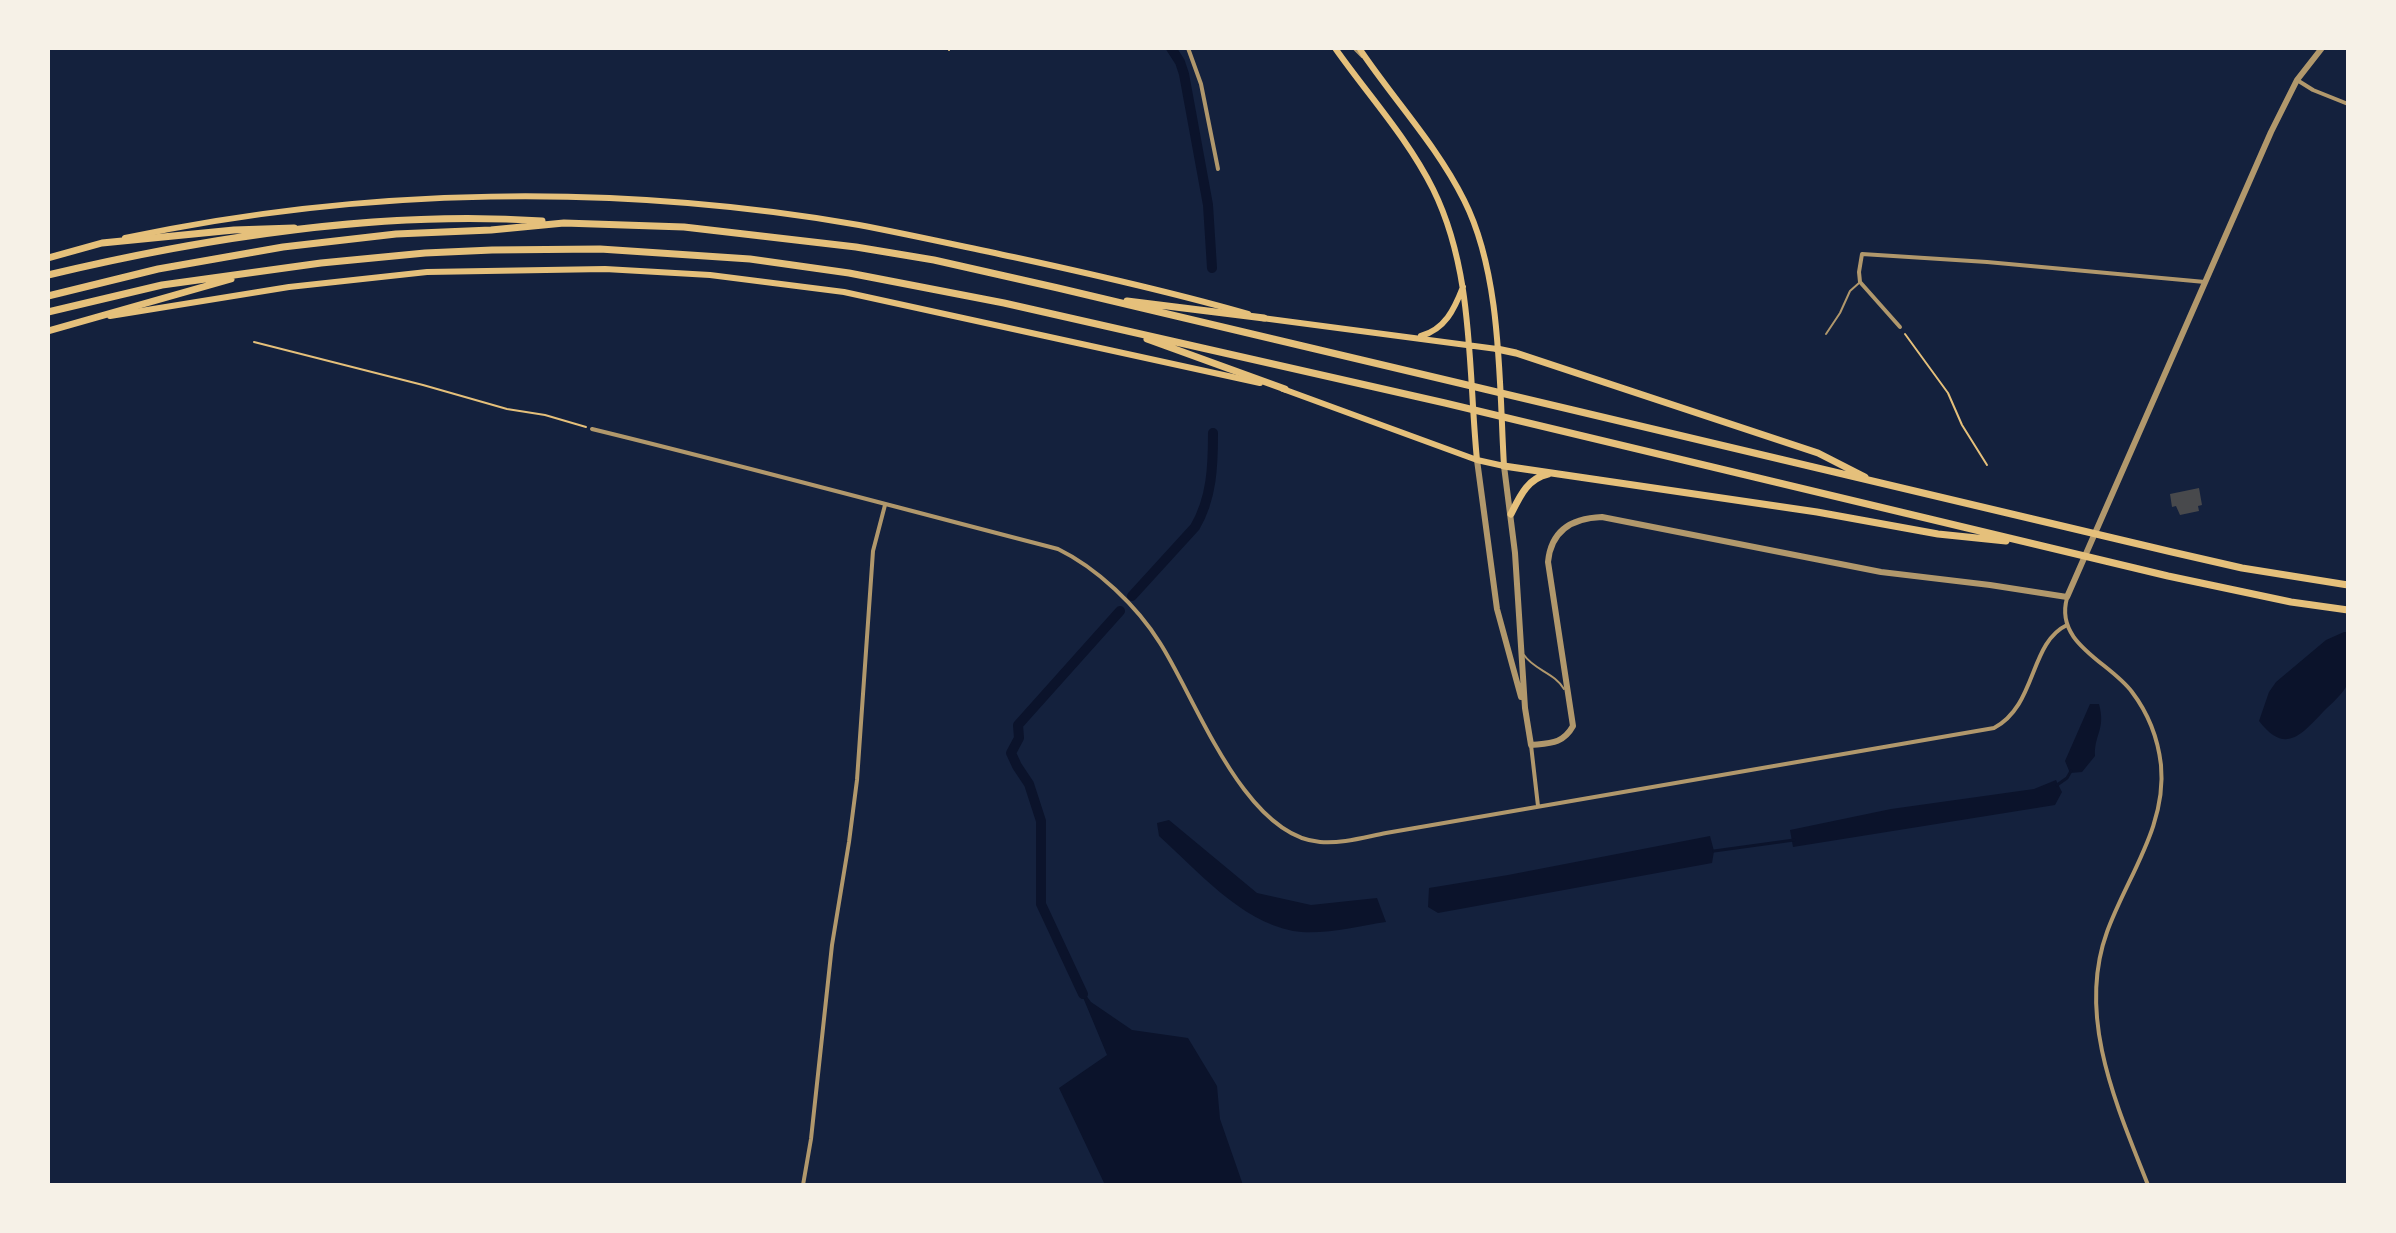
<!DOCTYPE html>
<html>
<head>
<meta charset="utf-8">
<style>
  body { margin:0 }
  #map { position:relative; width:2396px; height:1233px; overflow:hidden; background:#14213d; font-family:Figtree,sans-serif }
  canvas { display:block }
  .frame { position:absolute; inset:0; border:50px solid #f6f1e7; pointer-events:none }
</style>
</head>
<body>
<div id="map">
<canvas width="2396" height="1233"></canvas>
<div class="frame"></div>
</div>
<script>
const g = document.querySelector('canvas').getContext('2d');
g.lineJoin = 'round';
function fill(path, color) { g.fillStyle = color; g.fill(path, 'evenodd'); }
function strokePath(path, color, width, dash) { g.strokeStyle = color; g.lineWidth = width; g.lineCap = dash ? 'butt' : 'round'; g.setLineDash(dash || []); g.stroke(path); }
fill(new Path2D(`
  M2344,632H2348C2348,643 2351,674 2348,683C2344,693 2331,704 2323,712C2301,735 2285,755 2259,721L2269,692L2276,682L2326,640Z
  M2090,704H2099C2106,730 2094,734 2095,756L2082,772L2070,773L2065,761Z
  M2056,780L2062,792L2055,805L1793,847L1790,830L1891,809L2034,789Z
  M1169,820L1257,893L1311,905L1377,898L1386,922C1358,926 1321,936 1293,931C1239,920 1198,871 1159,836L1157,823Z
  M1710,836L1714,851L1712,863L1438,913L1428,907L1429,888L1508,875Z
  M1077,983L1091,1002L1132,1030L1188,1038L1217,1086L1220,1119L1243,1185H1105L1059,1088L1107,1055Z`), '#0b132b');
strokePath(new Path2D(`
  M2057,785L2067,778L2071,771
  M1714,851L1794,840`), '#0b132b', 3);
strokePath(new Path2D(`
  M1171,48L1180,62L1184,74L1208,205L1212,268
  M1132,596L1195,527C1212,498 1213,466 1213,433
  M1083,994L1041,904V821L1029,784L1017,766L1011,753L1019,738L1018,725L1120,611`), '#0b132b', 10);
fill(new Path2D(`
  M2199,488L2202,505L2198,506L2199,511L2180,515L2176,506L2172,507L2170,494Z`), '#48494c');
strokePath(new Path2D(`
  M949,50L950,48
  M1905,334L1948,393L1962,425L1987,465
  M254,342L423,385L507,409L545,415L586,427`), '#e5c07b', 2);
strokePath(new Path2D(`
  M1353,48L1362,57
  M1826,334L1840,313L1850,291L1859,283
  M1524,655C1534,670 1555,673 1564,689`), '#b1986c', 2);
strokePath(new Path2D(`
  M1188,48L1201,84L1218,169
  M2297,80L2313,90L2348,104
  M1900,327L1860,282L1859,272L1862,254L1987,262L2205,282
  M592,429C748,467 903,509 1058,549C1097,568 1137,606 1160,643C1196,699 1244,836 1320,842C1341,844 1365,837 1386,833L1994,728C2037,705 2029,643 2067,625
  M2067,598C2054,644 2110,662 2132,692C2148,713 2158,739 2161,765C2167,826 2127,877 2107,932C2076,1017 2117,1106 2148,1185
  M1531,745L1538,806
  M803,1185L811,1139L832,945L849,842L857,780L873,551L885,505`), '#b1986c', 4);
strokePath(new Path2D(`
  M1477,460L1497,609L1521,697
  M1504,466L1515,553L1525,708L1531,745C1550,743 1563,744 1573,726L1548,562C1551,530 1572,518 1602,517L1881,572L1990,585L2067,597L2271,132L2297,80L2322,48`), '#b1986c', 6);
strokePath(new Path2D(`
  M1335,48C1368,95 1407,137 1433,189C1474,272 1468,369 1477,460
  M125,238C363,187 618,183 859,225C912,235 965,247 1018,258C1096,275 1172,292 1248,314
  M110,316L289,287L427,272L605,269L710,275L844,292L1260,383
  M1262,318L1497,349
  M1421,336C1445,329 1454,310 1463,287
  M1283,389L1477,460L1504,466C1499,383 1502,275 1464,200C1436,144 1393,99 1359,48`), '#e5c07b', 6);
strokePath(new Path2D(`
  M48,258L102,243L234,230L294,228
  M48,275C203,238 383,210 542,221
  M48,296L158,269L283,247L396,234L491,230L564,223L684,227L856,247L934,260L1058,288L2172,552L2242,568L2348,585
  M1127,301L1264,318
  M48,312L162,285L321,263L425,253L492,250L600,249L750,259L849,273L1004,303L1445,403L2168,576L2291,602L2348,610
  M48,331L231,279
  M1147,339L1285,389
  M1497,349L1516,353L1818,453L1865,477
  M1504,466L1817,512L1938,534L2006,541
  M1511,514C1520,496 1527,479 1548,474`), '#e5c07b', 7);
</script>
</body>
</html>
